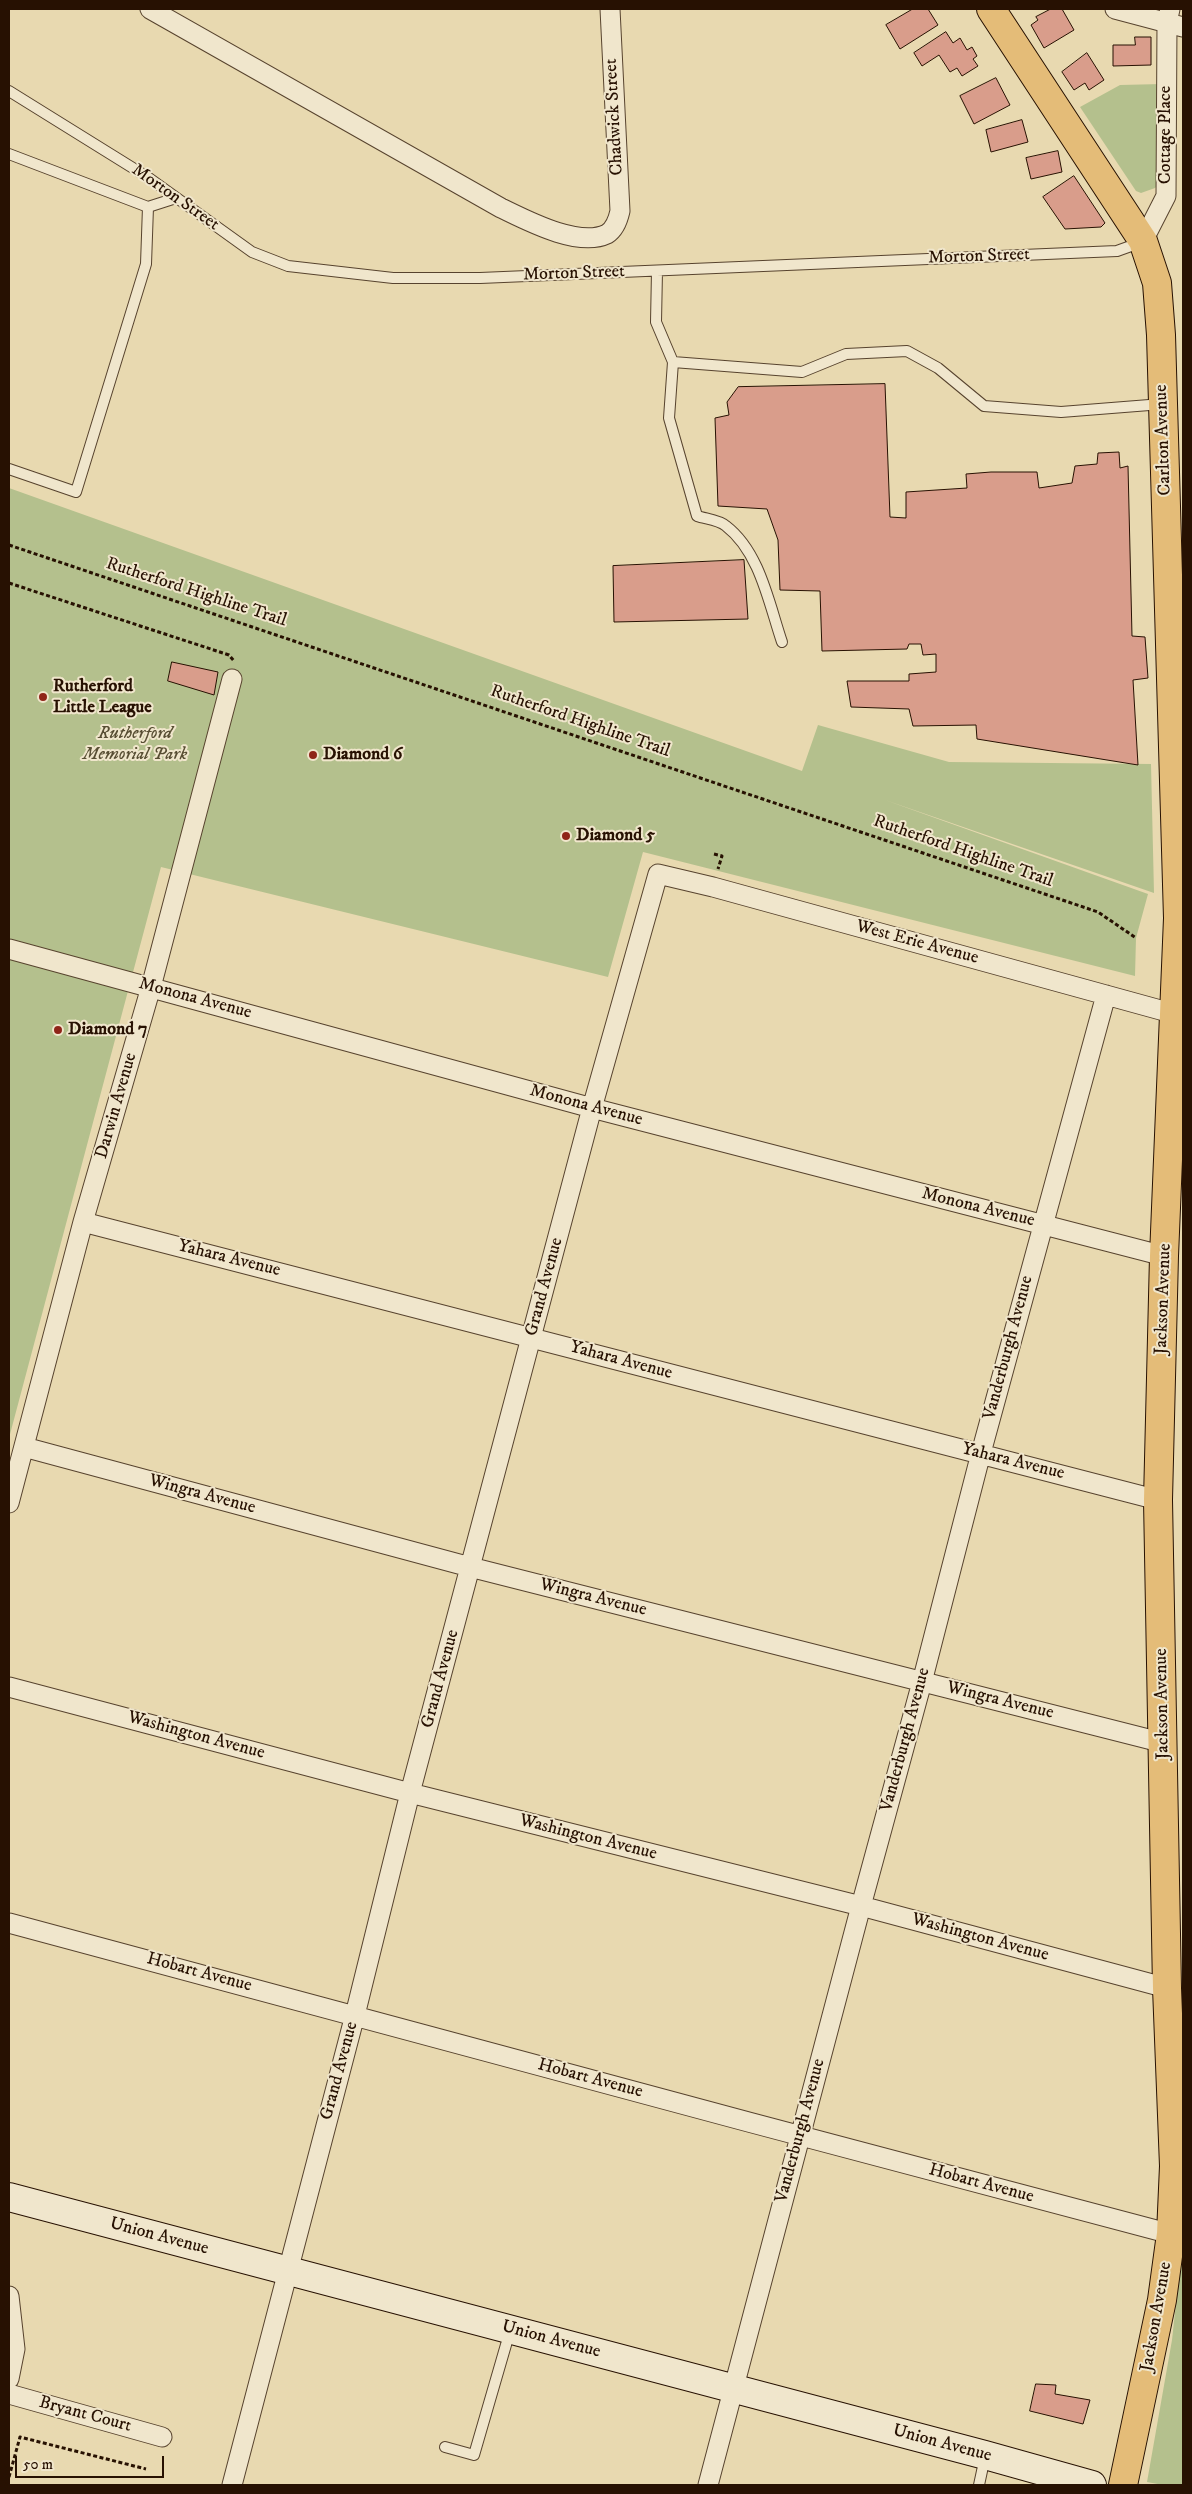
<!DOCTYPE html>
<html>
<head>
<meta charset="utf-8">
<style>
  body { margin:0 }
  #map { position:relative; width:1192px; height:2494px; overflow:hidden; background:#e8d9b0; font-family:"IM FELL DW Pica",serif }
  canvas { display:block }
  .frame { position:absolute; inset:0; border:10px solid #271102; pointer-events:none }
  .scale { position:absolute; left:15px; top:2456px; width:149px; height:22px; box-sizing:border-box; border:2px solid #271102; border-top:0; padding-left:6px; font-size:15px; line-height:18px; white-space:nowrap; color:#271102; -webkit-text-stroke:4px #f0e6cc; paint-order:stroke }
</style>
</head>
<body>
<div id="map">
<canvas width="1192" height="2494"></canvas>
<div class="frame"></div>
<div class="scale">50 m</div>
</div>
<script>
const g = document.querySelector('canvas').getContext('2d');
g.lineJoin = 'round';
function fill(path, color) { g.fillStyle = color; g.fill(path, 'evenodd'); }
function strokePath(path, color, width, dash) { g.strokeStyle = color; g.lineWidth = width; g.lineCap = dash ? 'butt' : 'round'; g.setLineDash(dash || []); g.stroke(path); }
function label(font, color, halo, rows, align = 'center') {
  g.font = font + ' "IM FELL DW Pica",serif'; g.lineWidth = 4; g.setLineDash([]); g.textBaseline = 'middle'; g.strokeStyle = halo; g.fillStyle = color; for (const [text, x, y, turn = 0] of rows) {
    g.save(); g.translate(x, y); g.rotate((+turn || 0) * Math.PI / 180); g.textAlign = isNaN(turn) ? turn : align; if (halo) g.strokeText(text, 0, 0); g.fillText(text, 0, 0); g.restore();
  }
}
fill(new Path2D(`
  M1162,84L1161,182L1155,188L1141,193L1136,191L1080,107L1120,85Z
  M9,488L802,771L818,725L949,762L1151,764L1154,893L885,800L1148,894L1136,938L1135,976L643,852L608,977L161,867L9,1438Z
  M1183,2238V2485H1163L1147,2482L1172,2340Z`), '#b4c08d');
const building = new Path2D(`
  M913,9H928L938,25L900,49L886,25Z
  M1051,9H1062L1074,30L1044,48L1031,25L1038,20L1036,17Z
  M946,32L953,43L960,38L967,50L972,47L977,56L973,59L978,66L962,76L957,68L950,72L939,55L922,66L914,53Z
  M1135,37H1151V65L1113,66V45H1135Z
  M1087,53L1104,80L1089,90L1085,83L1074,90L1062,72Z
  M996,78L1010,105L974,124L960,96Z
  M1022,120L1028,142L991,152L986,130Z
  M1058,151L1062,172L1031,179L1026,158Z
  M1074,176L1105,223L1101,227L1065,229L1043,197Z
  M885,384L890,517L906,518V492L967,488L966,474L991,472H1037L1039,488L1072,483L1075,466L1097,464L1098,453L1119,452L1120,468L1128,466L1132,636L1145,637L1148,678L1133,680L1138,765L977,739L976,725L913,726L909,709L851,707L847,681H909V674L936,672V654L923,655L921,644H909L907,649L822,651L820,591L780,590L778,540L767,509L718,506L715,418L729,415L727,402L738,387Z
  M744,560L748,619L614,622L613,566Z
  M172,662L218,672L214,695L168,681Z
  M1036,2384L1056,2385L1055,2394L1090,2400L1083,2424L1030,2411Z`);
fill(building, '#d99d8b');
strokePath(building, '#271102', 1);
const service = new Path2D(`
  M9,91L149,178L252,252L288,266L393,278H480L1117,251L1142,242
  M9,154L148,207L176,198
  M657,271L656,322L673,362L802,372L846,354L907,351L938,368L984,406L1061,412L1162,404
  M673,362L669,418L697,516C706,519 719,520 726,526C760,552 769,604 782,642
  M9,469L76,492L146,264L148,207
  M445,2447L474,2455L510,2331
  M979,2485L985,2457`);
const minor = new Path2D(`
  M150,9L501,208C526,220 578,248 607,234C615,229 618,220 620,211L610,9
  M1115,9L1183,27
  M1143,241L1166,196L1167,23L1170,9
  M9,949L592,1108L1164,1256
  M83,1222L1158,1500
  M24,1447L470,1567L1164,1743
  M9,1503L83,1222L151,987L232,679
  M9,1687L410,1793L861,1906L1167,1988
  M9,1923C396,2026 783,2133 1171,2234
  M9,2296L15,2349L9,2379
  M9,2394L162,2437
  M232,2485L355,2015L410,1793L592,1108L658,874L713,887L1175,1014
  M708,2485L861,1906L922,1682L981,1453L1106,995`);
const secondary = new Path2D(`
  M9,2197L985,2455L1092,2485`);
const primary = new Path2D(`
  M991,9L1143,241L1157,283L1161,335L1178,918L1164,1256L1158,1500L1167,1988L1174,2166L1171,2234L1162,2300L1123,2485`);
strokePath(service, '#57432e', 12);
strokePath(minor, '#57432e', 21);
strokePath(secondary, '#271102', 30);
strokePath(primary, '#271102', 30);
strokePath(new Path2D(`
  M9,545L1098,912L1136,938
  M9,583L229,655L234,661
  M714,854L722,856L718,869
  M9,2477L20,2437L146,2469`), '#271102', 3, [4, 2.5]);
strokePath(service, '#f0e6cc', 10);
strokePath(minor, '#f0e6cc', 19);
strokePath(secondary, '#f0e6cc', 28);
strokePath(primary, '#e4bc78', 28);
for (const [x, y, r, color] of [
  [43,697,5,"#8f2418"],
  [313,755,5,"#8f2418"],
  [566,836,5,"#8f2418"],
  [58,1030,5,"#8f2418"]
]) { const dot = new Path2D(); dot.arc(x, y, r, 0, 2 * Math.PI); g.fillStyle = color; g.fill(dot); strokePath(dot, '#f0e6cc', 2); }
label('18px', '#271102', '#f0e6cc', [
  ["Chadwick Street",615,117,-93],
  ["Cottage Place",1166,135,-90],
  ["Morton Street",175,198,35],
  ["Morton Street",979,257,-2],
  ["Morton Street",574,274,-2],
  ["Carlton Avenue",1164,440,-92],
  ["Rutherford Highline Trail",196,593,18],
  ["Rutherford Highline Trail",580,722,19],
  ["Rutherford Highline Trail",963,852,19],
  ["West Erie Avenue",917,943,15],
  ["Monona Avenue",195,999,15],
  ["Darwin Avenue",117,1106,-74],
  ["Monona Avenue",586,1106,15],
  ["Monona Avenue",978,1208,14],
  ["Yahara Avenue",229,1259,14],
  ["Grand Avenue",545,1287,-75],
  ["Jackson Avenue",1164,1299,-88],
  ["Vanderburgh Avenue",1009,1348,-75],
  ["Yahara Avenue",621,1361,15],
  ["Yahara Avenue",1013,1462,14],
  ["Wingra Avenue",202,1495,15],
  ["Wingra Avenue",593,1598,14],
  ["Grand Avenue",441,1679,-75],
  ["Wingra Avenue",1000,1701,14],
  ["Jackson Avenue",1163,1704,-91],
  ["Washington Avenue",196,1736,15],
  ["Vanderburgh Avenue",906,1740,-75],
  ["Washington Avenue",588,1838,14],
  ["Washington Avenue",980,1938,15],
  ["Hobart Avenue",199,1973,15],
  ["Grand Avenue",340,2071,-75],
  ["Hobart Avenue",590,2079,15],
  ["Vanderburgh Avenue",801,2131,-75],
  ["Hobart Avenue",981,2184,15],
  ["Union Avenue",159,2237,15],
  ["Jackson Avenue",1157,2317,-80],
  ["Union Avenue",551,2340,15],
  ["Bryant Court",85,2415,15],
  ["Union Avenue",942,2444,15]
]);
label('bold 18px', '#271102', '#f0e6cc', [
  ["Rutherford",53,687],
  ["Little League",53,708],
  ["Diamond 6",323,755],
  ["Diamond 5",576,836],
  ["Diamond 7",68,1030]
], 'left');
label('italic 18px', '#584e33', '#f0e6cc', [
  ["Rutherford",135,734],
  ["Memorial Park",135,755]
]);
</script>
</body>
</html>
